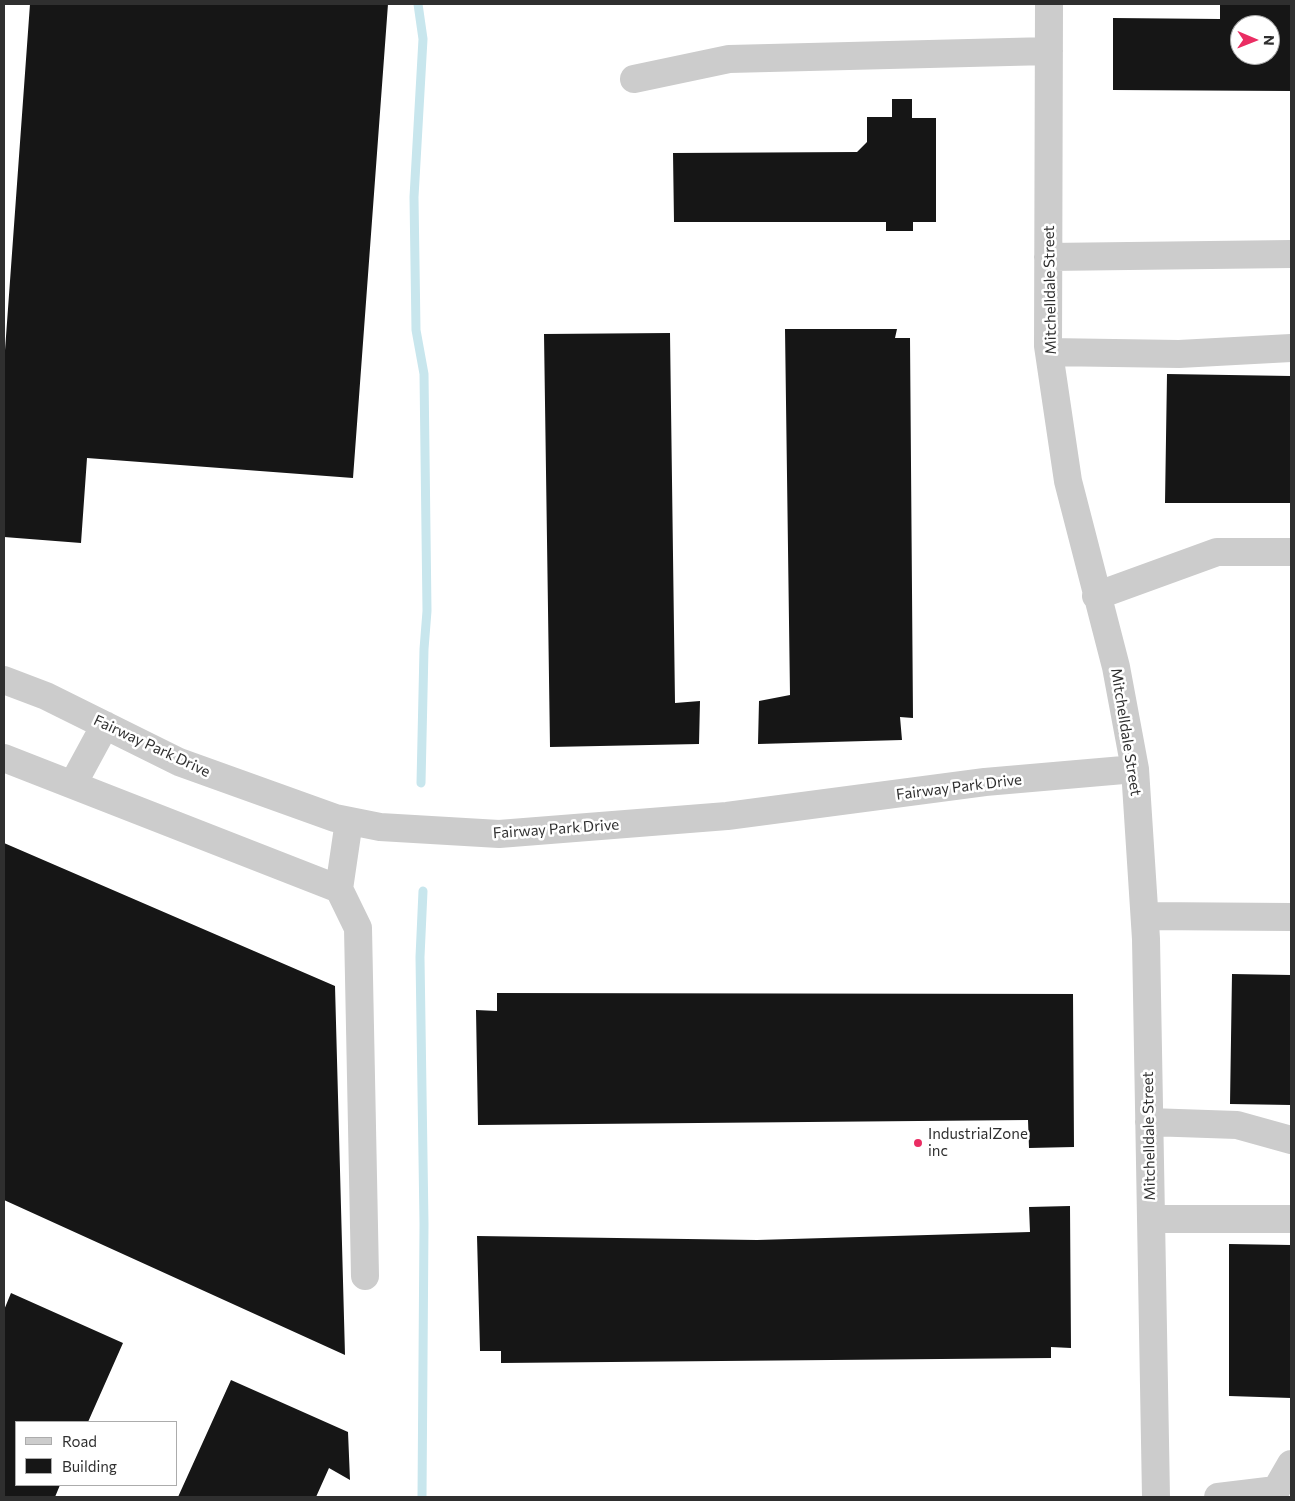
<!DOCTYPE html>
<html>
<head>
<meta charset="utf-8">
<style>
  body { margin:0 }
  #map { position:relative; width:1295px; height:1501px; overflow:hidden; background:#fff; font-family:Commissioner,sans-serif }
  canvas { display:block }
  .frame { position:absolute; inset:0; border:5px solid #2f2f2f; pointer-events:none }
  .legend { position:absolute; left:15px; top:1421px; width:162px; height:65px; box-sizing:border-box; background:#fff; border:1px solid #acacac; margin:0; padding:6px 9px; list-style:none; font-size:15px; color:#2f2f2f }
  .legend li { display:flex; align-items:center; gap:10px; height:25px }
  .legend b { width:25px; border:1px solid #acacac }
  .north { position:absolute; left:1230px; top:15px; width:50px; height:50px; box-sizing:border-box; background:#fff; border:1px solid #acacac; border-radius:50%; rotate:91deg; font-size:14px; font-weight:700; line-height:20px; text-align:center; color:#2f2f2f }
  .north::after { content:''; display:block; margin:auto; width:18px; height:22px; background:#ea2d63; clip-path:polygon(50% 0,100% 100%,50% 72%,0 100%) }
</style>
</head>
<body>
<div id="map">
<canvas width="1295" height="1501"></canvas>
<div class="frame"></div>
<ul class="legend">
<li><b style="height:6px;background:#ccc"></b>Road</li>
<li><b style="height:14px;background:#161616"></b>Building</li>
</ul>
<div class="north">N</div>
</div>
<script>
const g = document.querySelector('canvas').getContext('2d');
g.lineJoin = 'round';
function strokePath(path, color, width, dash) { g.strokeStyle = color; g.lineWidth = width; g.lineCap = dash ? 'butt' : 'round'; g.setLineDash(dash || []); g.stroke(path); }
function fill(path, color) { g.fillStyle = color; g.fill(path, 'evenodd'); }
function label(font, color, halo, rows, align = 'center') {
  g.font = font + ' Commissioner,sans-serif'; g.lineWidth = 5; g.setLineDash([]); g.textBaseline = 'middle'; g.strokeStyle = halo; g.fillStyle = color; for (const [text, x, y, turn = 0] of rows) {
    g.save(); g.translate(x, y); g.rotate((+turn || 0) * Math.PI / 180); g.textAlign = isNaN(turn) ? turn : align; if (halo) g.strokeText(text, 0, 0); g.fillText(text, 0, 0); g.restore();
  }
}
strokePath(new Path2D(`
  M418,4L423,39L414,197L416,330L424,374L427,611L424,649L421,783
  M422,1497L424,1224L420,957L423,891`), '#c8e6ed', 9);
fill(new Path2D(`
  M30,4H388L353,478L87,458L81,543L4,537V364Z
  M1220,4H1291V91L1113,90V18L1220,19ZM1240,25H1270V55H1240Z
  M892,99H912V118H936V222H913V231H886V222H674L673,153L857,152L867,142V117H892Z
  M785,329H897L895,338H910L913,718L900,717L902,740L758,744L759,701L790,695Z
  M670,333L675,703L700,701L699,744L550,747L544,334Z
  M1167,374L1291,376V503H1165Z
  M4,843L335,986L345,1355L4,1200Z
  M1232,974L1291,975V1105L1230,1104Z
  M497,993L1073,994L1074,1147L1029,1148L1028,1120L478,1125L476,1010L497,1011Z
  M1070,1206L1071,1348L1051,1347V1358L501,1363V1351H480L477,1236L757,1240L1030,1232L1029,1207Z
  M1229,1244L1291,1245V1398L1229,1396Z
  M11,1293L123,1343L88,1422H16V1485H60L55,1497H4V1310Z
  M231,1380L348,1432L350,1480L329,1468L316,1497H178Z`), '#161616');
strokePath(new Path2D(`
  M1049,4L1048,346L1068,481L1116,667L1135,769L1146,939L1156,1497
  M634,79L729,59L1049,51
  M1048,257L1291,254
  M1049,352L1179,354L1291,348
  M1096,596L1217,552H1291
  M4,680L46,696L179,762L335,818L380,827L499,834L727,816L985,782L1135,769
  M4,758L339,889
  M73,784L105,725
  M349,821L339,889L358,928L365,1276
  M1145,916L1291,917
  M1149,1122L1237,1125L1291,1140
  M1151,1219H1291
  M1218,1497L1276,1490L1291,1464`), '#ccc', 28);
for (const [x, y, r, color] of [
  [918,1143,5,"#ea2d63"]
]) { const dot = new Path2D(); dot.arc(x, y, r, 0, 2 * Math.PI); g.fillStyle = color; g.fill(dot); strokePath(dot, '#fff', 2); }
label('15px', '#2f2f2f', '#fff', [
  ["Mitchelldale Street",1050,290,-91],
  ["Mitchelldale Street",1126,732,81],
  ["Fairway Park Drive",152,746,25],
  ["Fairway Park Drive",959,787,-7],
  ["Fairway Park Drive",556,829,-4],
  ["Mitchelldale Street",1149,1136,-91]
]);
label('15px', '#2f2f2f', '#fff', [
  ["IndustrialZone",928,1134],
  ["inc",928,1151]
], 'left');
</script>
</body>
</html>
